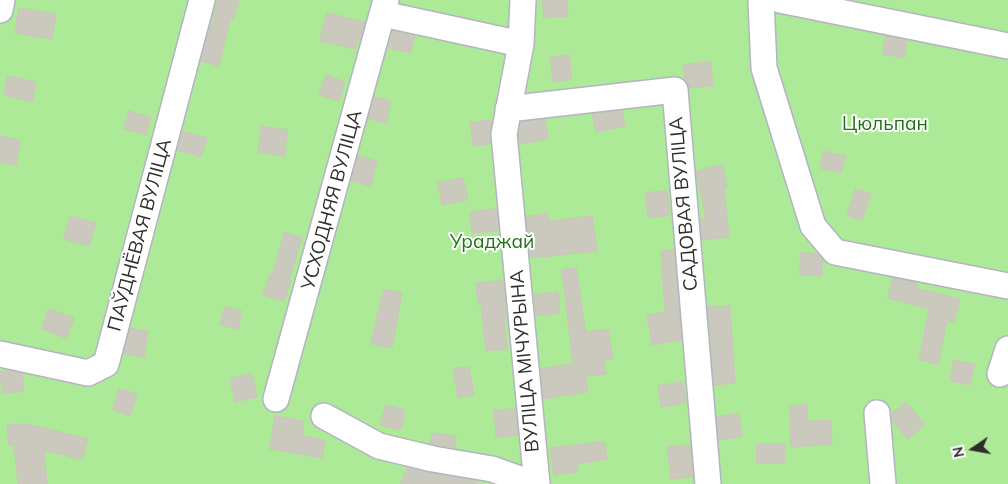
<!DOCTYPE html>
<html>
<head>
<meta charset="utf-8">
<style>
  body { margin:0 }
  #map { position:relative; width:1008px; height:484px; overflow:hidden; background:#efeadf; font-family:Mulish,sans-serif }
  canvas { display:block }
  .north { position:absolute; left:948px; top:424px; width:50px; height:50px; -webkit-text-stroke:4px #fff; paint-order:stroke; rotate:258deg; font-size:14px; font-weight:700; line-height:20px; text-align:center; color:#2d2d2d }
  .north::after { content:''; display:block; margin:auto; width:18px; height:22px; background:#2d2d2d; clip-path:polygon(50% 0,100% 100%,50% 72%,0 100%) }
</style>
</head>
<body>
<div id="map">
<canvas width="1008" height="484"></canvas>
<div class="north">N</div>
</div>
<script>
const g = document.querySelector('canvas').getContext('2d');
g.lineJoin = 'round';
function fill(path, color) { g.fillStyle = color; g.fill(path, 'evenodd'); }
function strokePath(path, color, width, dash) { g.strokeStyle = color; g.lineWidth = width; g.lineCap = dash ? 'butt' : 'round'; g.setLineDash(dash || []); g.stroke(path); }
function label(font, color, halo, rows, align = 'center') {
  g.font = font + ' Mulish,sans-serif'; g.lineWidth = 4; g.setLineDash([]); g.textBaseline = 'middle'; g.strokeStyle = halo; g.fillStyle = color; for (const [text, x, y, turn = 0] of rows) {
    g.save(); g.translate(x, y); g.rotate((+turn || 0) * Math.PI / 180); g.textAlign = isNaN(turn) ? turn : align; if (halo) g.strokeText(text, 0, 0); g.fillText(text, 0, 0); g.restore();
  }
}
fill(new Path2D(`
  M0,0H1008V484H0Z`), '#acea98');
const building = new Path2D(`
  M218,0H239L233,20L230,19L219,66L201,61Z
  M543,0H567L568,16L544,18Z
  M19,8L56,14L52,39L15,33Z
  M327,13L365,22L360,41L357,40L355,49L320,41Z
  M392,31L415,36L411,53L388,48Z
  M886,36L907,40L904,58L883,54Z
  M569,55L572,79L553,82L550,58Z
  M711,62L713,86L689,88L685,80L683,65Z
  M326,75L345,82L339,101L319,95Z
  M8,76L36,82L32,102L4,95Z
  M374,97L391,101L386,123L368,119Z
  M129,111L151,117L146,135L124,129Z
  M622,111L625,126L596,132L592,114Z
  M545,119L548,139L522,144L521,140H519L518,135L521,122Z
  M490,120V122H492L490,132V144L473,146L470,123Z
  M262,126L288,130L284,156L258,152Z
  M182,131L207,138L201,157L177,150Z
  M0,136L20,140L16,165L0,162Z
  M824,151L846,156L841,173L820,168Z
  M358,156L377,161L371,186L351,181Z
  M722,165L727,186L724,187L729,237L702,240L700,219L706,218L696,171Z
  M463,178L468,200L442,205L438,183Z
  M856,189L871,194L862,220L847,215Z
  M667,191L670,215L648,218L645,193Z
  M497,209L499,231L472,233L470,212Z
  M548,214L549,221L592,216L597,251L531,258L526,217Z
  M70,216L96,223L89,246L64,239Z
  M285,232L302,238L289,280L291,281L284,301L263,295L270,274L272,275Z
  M674,250L682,340L652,345L647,315L665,312L661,251Z
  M801,252L817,254L823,260L822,276L800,275Z
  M576,268L586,332L608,329L613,359L604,361L606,374L586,376L588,392L543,399L541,368L573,364L562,270Z
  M893,278L917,283L916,288L960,299L954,322L947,321L938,364L919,360L929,309L888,298Z
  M503,281L507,320H504L507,349L486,351L481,304L478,305L476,283Z
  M384,289L402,293L392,348L371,344Z
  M558,292L560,313L536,316L534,295Z
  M730,306L735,383L714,385L708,307Z
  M225,307L242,311L238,329L220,325Z
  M49,309L74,318L66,338L42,329Z
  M130,328L148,331L144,357L124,354Z
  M954,360L975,364L970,385L950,381Z
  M469,367L474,395L458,398L453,369Z
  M9,371L22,373L24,391L2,394L0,372Z
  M252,374L257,397L235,402L230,379Z
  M683,382L686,403L661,407L658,386Z
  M119,389L137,394L130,416L113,410Z
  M906,402L925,424L908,439L892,421V414Z
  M807,404V421L831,420L832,444L791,447L790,407Z
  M386,405L404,410V418L400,430L380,425Z
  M515,409L518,435L496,437L494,411Z
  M739,414L742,437L719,440L717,417Z
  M275,416L304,421L302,436L325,440L322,458L270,449Z
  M29,424L88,439L82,460L44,450L47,484H18L14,444L9,445L7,425Z
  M432,433L456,436L455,448L431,444Z
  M605,442L607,459L577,464L578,472L554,475L550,448Z
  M757,444H785V463H757Z
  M690,445L693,477L671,479L667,447Z
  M407,468L473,480L480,484H401Z`);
fill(building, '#cbc8bd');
strokePath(building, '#ccc6b8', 1);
const minor = new Path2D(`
  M523,0L521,44L504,134L537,484
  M761,0L764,68L813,226L835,252L1008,286
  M780,0L1008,46
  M0,10L2,0
  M383,14L521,44
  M508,109L675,90L708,484
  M0,354L88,373L106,364L202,0
  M1000,374L1008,349
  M276,399L386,0
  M877,413L883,484
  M324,416L379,446L433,459L492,469L534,484`);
strokePath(minor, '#b3b4c2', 28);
strokePath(minor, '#fff', 25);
label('19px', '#207215', '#fff', [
  ["Цюльпан",885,124],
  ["Ураджай",492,242]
]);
label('19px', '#2d2d2d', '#fff', [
  ["УСХОДНЯЯ ВУЛІЦА",332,200,-75],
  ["САДОВАЯ ВУЛІЦА",684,204,-95],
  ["ПАЎДНЁВАЯ ВУЛІЦА",140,235,-75],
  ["ВУЛІЦА МІЧУРЫНА",525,361,-95]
]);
</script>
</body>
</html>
